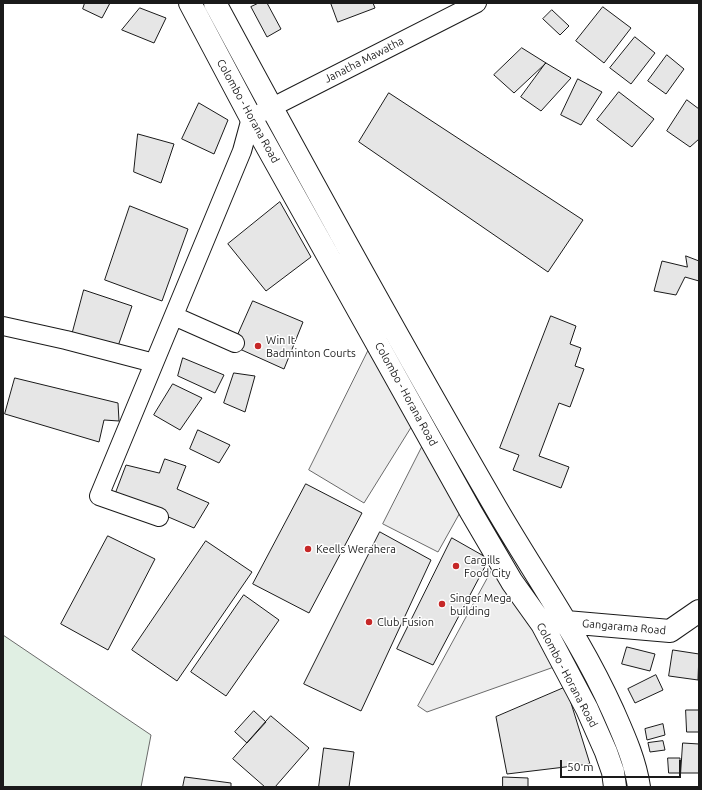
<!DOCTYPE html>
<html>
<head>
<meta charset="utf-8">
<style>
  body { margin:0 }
  #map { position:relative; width:702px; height:790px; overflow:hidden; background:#fff; font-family:Ubuntu,sans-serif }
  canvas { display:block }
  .frame { position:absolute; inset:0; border:4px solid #1a1a1a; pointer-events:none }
  .scale { position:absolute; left:560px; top:760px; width:121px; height:18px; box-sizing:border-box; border:2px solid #1a1a1a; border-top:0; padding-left:5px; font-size:12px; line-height:14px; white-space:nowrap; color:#1a1a1a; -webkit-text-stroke:3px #fff; paint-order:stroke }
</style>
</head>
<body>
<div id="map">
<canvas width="702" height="790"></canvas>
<div class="frame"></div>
<div class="scale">50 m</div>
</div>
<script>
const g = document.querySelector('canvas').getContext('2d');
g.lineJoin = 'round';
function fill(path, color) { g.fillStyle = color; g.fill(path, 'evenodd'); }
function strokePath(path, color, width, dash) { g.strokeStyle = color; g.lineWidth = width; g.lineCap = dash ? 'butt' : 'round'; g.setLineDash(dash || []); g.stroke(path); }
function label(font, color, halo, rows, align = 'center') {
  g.font = font + ' Ubuntu,sans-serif'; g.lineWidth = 3; g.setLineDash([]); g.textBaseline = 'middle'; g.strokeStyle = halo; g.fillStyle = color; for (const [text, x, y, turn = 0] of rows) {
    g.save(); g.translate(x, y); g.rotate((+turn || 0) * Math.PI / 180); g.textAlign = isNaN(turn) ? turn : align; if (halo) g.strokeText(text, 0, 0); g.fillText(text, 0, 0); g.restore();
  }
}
const green = new Path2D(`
  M3,635L151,735L141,787H3Z`);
fill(green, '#e0efe3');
strokePath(green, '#6a6a6a', 1);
const parking = new Path2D(`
  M371,345L415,421L364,503L309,470Z
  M424,443L462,509L438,552L383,524Z
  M498,559L554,667L427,712L418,706Z`);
fill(parking, '#ededed');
strokePath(parking, '#6a6a6a', 1);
const building = new Path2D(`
  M85,3H110L102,18L83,9Z
  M259,3H267L281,29L267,37L251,7Z
  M331,3H373L375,8L338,22Z
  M603,7L631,28L604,63L576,41Z
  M140,8L166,18L154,43L122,30Z
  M552,10L569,26L560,35L543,19Z
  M635,37L655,53L631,84L610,68Z
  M522,48L546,63L514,93L494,75Z
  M667,55L684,69L666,94L648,81Z
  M546,63L571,78L541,111L521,97Z
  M578,79L602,92L581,125L561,115Z
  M619,92L654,119L632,147L597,120Z
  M389,93L583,220L548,272L359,142Z
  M687,100L699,109V139L690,147L667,131Z
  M199,103L228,120L214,154L182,139Z
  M138,134L174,144L161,183L134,172Z
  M280,202L311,257L266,291L228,244Z
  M130,206L188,229L162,301L105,280Z
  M686,256L699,261V281L685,277L676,295L654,291L662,261L687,267Z
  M84,290L132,306L117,349L72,335Z
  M253,301L303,322L284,369L233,346Z
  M551,316L576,326L570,344L581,348L575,366L584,369L570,407L559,403L539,456L569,467L561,488L513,470L519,455L500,448Z
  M183,358L224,375L215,393L178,376Z
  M234,373L255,376L245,412L224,403Z
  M15,378L118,403L119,421L104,420L99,442L5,414Z
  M173,384L202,398L180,430L154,415Z
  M198,430L230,445L219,463L190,449Z
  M165,459L186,466L177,489L209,503L194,528L115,494L126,465L159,473Z
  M306,484L362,513L309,613L253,584Z
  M380,532L431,560L361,711L304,684Z
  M108,536L155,559L108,650L61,624Z
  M452,538L489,559L433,665L397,649Z
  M206,541L252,572L177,681L132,650Z
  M244,595L279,620L226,696L191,672Z
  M627,647L655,654L650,671L622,664Z
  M673,650L699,654L698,680L669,676Z
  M656,675L663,690L635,703L628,689Z
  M566,687L590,764L507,774L496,717Z
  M686,710H699V732H687Z
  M254,711L266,722L247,743L235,732Z
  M271,716L309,748L275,787H265L233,759Z
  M663,724L665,735L647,740L645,729Z
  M663,741L665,750L650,752L648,743Z
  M683,743L699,744V773H681Z
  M324,748L354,752L349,787H319Z
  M668,758H680V773H669Z
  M185,777L231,783V787H183Z
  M503,777L528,778V787H503Z`);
fill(building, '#e6e6e6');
strokePath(building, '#1a1a1a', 1);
const minor = new Path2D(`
  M174,316L235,343
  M3,326L66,340L154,363
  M159,517L99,496L242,151L251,118L477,3`);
const major = new Path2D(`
  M190,3L251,118L471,512L512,582L542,624L587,709L606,752L613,772L615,787
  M215,3C305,170 397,337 492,501C532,571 580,637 613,711C624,736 635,760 639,787
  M555,623L566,622L670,631L699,611`);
strokePath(minor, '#1a1a1a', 20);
strokePath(major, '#1a1a1a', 24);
strokePath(minor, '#fff', 18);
strokePath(major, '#fff', 22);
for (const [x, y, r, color] of [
  [258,346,4,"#c62828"],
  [308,549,4,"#c62828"],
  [456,566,4,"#c62828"],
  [442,604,4,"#c62828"],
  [369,622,4,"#c62828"]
]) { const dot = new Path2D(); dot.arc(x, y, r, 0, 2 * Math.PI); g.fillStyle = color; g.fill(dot); strokePath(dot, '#fff', 1.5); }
label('11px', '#1a1a1a', '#fff', [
  ["Janatha Mawatha",364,60,-27],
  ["Colombo - Horana Road",248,111,61],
  ["Colombo - Horana Road",406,394,61],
  ["Gangarama Road",624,627,5],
  ["Colombo - Horana Road",567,675,62]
]);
label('11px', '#1a1a1a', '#fff', [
  ["Win It",266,340],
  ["Badminton Courts",266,353],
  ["Keells Werahera",316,549],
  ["Cargills",464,560],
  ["Food City",464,573],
  ["Singer Mega",450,598],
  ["building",450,611],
  ["Club Fusion",377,622]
], 'left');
</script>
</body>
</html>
